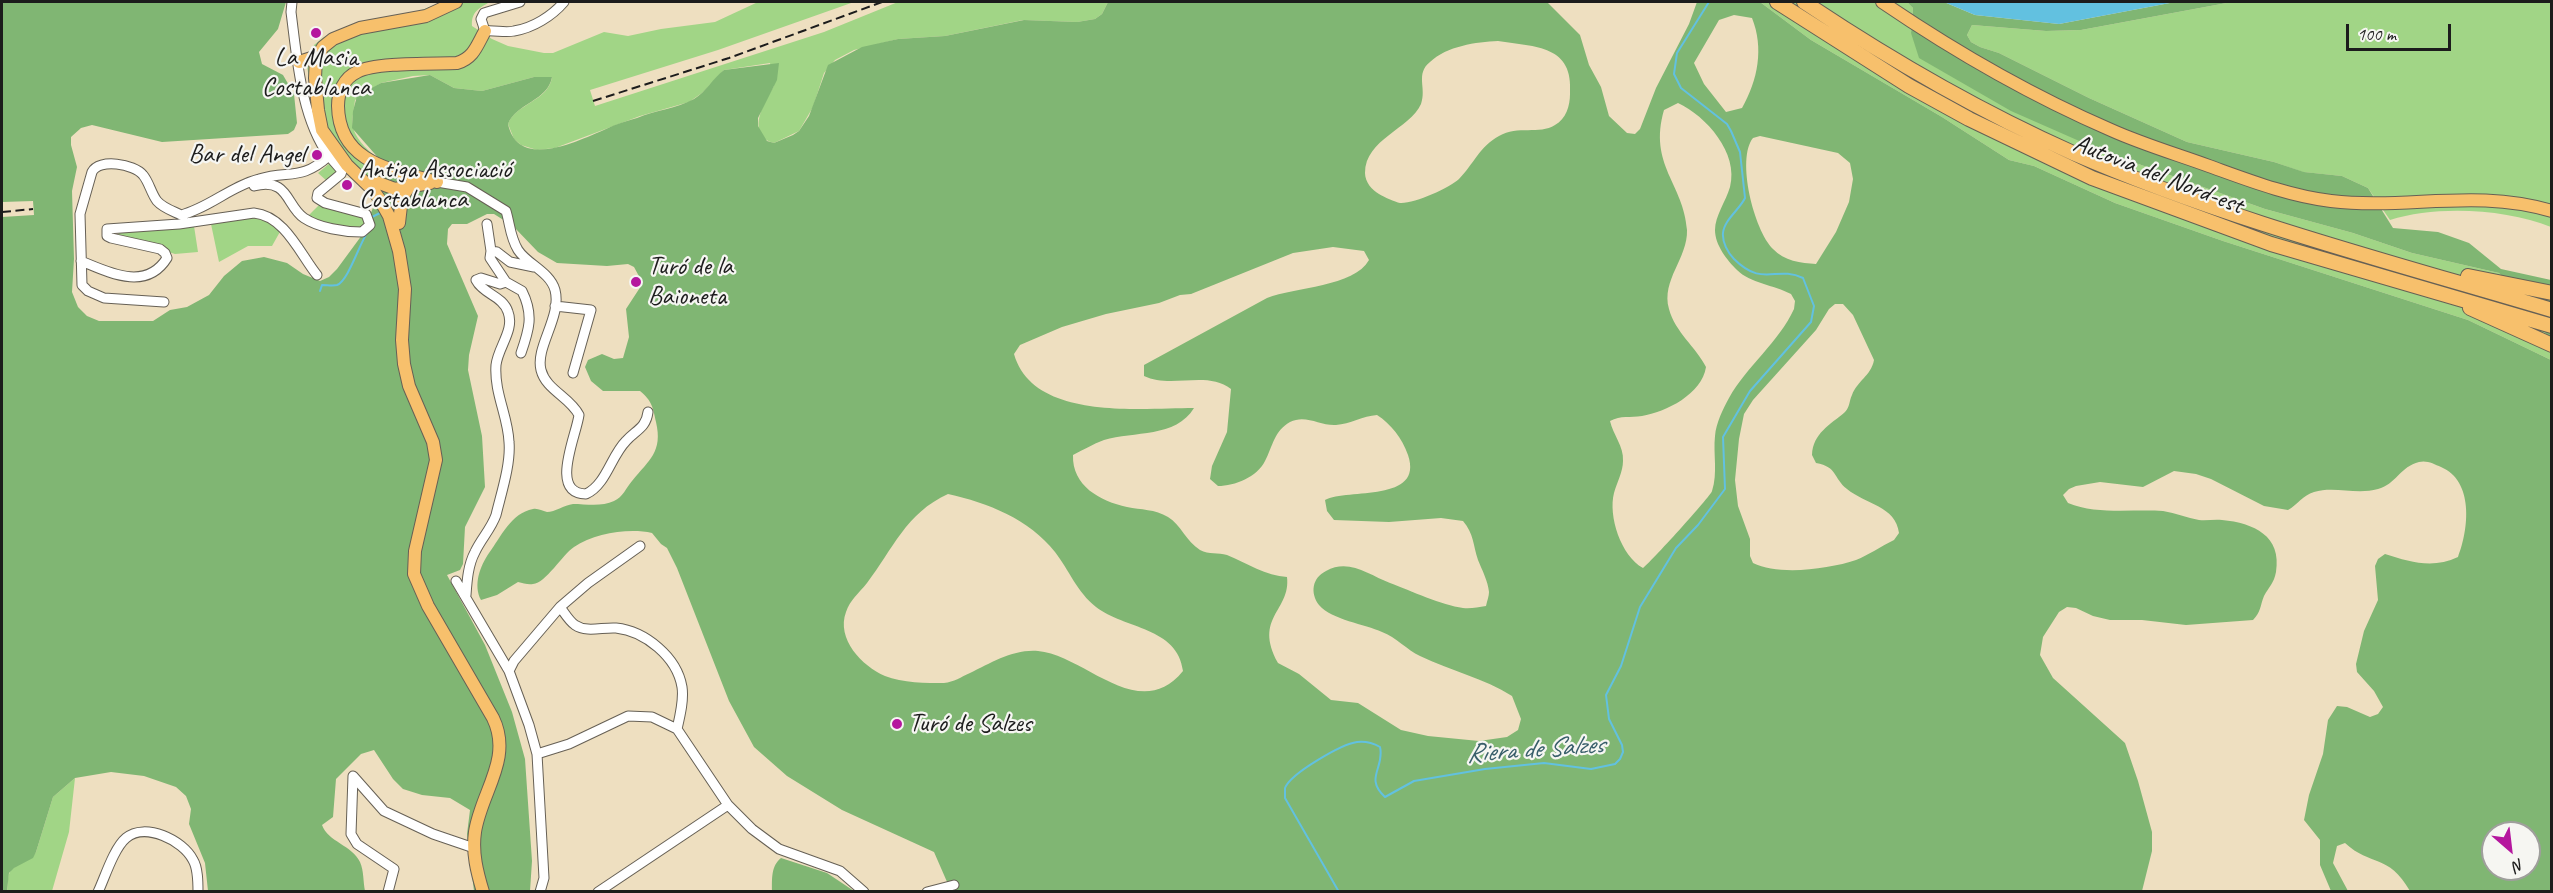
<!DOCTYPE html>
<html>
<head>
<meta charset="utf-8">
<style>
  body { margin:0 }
  #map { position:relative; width:2553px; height:893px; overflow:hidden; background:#eedfc0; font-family:Caveat,sans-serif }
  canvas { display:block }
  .frame { position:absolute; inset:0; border:3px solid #1c1c1c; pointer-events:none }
  .north { position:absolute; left:2481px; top:821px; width:60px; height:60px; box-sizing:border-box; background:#f6f6f2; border:2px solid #9f9f9c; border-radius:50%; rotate:152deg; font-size:16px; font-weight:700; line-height:24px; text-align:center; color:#1c1c1c }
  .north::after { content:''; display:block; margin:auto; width:21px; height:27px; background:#b5179e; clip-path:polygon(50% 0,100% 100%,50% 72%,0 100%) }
  .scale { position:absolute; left:2346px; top:24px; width:105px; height:27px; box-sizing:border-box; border:3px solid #1c1c1c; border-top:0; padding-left:8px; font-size:18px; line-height:21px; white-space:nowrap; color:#1c1c1c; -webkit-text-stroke:4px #f6f6f2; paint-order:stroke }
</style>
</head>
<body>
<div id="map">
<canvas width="2553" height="893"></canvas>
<div class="frame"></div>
<div class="north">N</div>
<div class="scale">100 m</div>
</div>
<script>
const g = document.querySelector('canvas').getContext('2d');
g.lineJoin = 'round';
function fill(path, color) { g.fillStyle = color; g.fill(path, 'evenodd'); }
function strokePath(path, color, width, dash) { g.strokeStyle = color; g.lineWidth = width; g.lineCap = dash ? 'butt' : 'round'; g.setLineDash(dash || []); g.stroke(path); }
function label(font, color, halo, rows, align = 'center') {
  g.font = font + ' Caveat,sans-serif'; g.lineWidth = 4.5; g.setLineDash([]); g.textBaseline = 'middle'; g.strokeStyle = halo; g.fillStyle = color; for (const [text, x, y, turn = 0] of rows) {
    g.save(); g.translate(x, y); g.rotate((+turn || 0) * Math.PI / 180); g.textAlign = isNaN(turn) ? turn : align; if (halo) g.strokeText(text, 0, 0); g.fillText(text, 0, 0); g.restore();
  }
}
fill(new Path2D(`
  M442,2H490C479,8 471,12 472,26L492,39L508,46L544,53H553L604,32L628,36L661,29L715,22L758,2H854L718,50L590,90L595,106L824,32L898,2H1108L1102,14L1095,19L1077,22L1023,20L945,36L898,39L854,50L835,60L824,73L813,107L799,131L774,143C745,135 764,102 774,86L770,63L724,70L702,93L689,102L640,116L555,148L537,150L521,145L514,139L508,124C515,104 549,101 552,77H534L482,91L454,88L430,75L413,76L381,83L355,100C354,110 350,123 355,133C370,162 397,156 376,197L315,115L306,60L314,45L324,37L373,21L417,12Z
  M1760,2H1907L1913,8L1911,33L2102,151L2265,209L2353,233L2412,253L2499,273L2538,316L2551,346V360L2468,320L2223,241L2115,203L2034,166L2009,160L1942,117L1811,40Z
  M2232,2H2551V227C2506,209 2437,205 2390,220L2368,188L2342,176L2303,172L2274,162L2187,142L2089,98L1999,53L1980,47L1971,42L1967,35L1972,25L2046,31L2081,30Z
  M330,163L339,173L328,182L318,173Z
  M320,204L366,219L364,229L328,226L308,216Z
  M259,217L281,230L272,246H248L219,262L211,224Z
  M194,226L198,252L175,254L118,236L119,232Z
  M75,778L69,832L52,891L7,892C8,886 7,877 10,872C14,864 29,863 36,852L53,797Z`), '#a1d586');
fill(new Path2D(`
  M2,2H286L278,29L259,52L262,64L283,75L294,94L297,123L294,130L288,134L162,142L92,125L81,128L71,137V145L77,167L72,191L74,259L72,292L78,307L87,316L99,321H153L170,310L187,307L209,295L224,276L242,261L264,257L287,263L303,274L320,281L329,277L337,269L362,235L383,183L381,161L352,128L353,111L357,96L381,83L430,75L454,88L482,91L534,77H552C548,101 516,103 508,124C518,171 578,141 606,129C616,124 627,121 637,118C656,110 676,109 694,99C706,92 713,78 724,70L779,63L777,80L758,118V126L767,141L774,143L793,135L799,131L809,116L828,65L862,47L898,39L945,36L1024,20L1077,22L1095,19L1102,14L1108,2H1547L1580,35L1589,65L1601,87L1609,116L1627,133L1635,134L1640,129L1656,88L1689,24L1697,2H1760L1811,40L1942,117L2009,160L2034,166L2115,203L2223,241L2468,320L2551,360V891H2410C2388,853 2371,867 2345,843L2337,846L2333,863L2348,891H2331L2320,865V840L2304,820L2309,795L2323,754L2328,720L2337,706L2347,707L2370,717L2378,714L2383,707L2374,691L2357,672L2356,664L2364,631L2378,600L2375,566L2378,559L2385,554C2410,562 2433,569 2458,557C2469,529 2474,481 2441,467C2434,464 2427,460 2419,462C2401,466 2395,485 2378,489C2357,495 2334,486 2314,492C2303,495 2297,505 2288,510L2264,506L2211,479L2196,474L2174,471L2143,487L2100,482L2076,486L2069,489L2063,495L2068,503C2097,515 2132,509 2163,511C2176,513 2187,518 2199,520C2207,521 2214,519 2222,520C2254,523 2282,536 2276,572C2274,583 2269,587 2264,596C2260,606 2261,612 2253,620L2186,625L2142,620H2110L2093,616L2076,608L2067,607L2059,612L2043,637L2040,655L2053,678L2125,743L2138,781L2152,832V851L2142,891H951L934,852L842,810L787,776L754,747L729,701L677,568L667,548L661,544L652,533C629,528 595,533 574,547C562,555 546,583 533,584C528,585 523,583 518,582L497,595L481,600C473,585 480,566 489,553C501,537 511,513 533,509C538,508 542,511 547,512C555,512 564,505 573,504C586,504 602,507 614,501C623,497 626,488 632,481C649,460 663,452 656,422C653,407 652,401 640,391H603L591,381L585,367L588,360L602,354L614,359L623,358L629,337L626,309L641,286V280L634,267L628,264L607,266L557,263L538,252L513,226L494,214H487L467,224H452L448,229L447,244L478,316L469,355L468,370L482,436L485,487L465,527L463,564L460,570L447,575L485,645L512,712L525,759L532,861L530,891H474L467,834L470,810L450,798L422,795L403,789L393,779L374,750L361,754L336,779L333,817L322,825C328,842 352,845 360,862C364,871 363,882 365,891H208L205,863L189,824L191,809L186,796L176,787L144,776L111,772L75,778L53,797L36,852L33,858L14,868L9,873L7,891H2V217L34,215L33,201L2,202ZM1734,15L1752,18C1764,48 1758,80 1742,108L1726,112L1704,84L1694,63L1719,20ZM1498,41C1536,47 1574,45 1570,94C1570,106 1566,119 1555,125C1539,135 1518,125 1499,136C1480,146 1473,165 1459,179C1449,188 1414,204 1400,203C1395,202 1384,197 1379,194C1372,190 1365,182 1365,173C1365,139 1410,129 1421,104C1427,88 1415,74 1430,62C1447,46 1476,42 1498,41ZM1678,103C1706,116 1739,153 1730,187C1726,201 1715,216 1715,230C1715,245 1727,260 1737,270C1750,283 1774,285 1791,294L1795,301L1794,309C1779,342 1747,366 1729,398C1723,409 1716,423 1715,436C1713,454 1718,473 1712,491C1711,496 1649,564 1643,568C1621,556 1608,516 1614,493C1617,482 1623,472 1623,461C1624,446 1613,435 1610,421C1621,415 1630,418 1642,416C1666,412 1702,394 1706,367C1696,347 1675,332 1669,309C1661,280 1688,258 1687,230C1684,184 1648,165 1664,110ZM1760,136L1838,153L1850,163L1853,179L1849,202L1836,232L1816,264C1801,263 1784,261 1773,249C1754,230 1736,159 1753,138ZM1333,247L1364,251L1369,260C1354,287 1295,287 1267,298L1144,365V376C1171,389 1207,370 1231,389L1227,432L1212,466L1210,479L1218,486C1235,486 1257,477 1265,461C1273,446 1274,431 1290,422C1306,414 1320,426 1336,425C1350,424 1363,416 1377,415C1391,424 1402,438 1408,455C1424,503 1348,488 1325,500L1327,511L1334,520L1389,522L1441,518L1463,521C1474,534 1473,545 1478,560C1482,570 1488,581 1489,592C1489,596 1487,601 1486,606C1478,607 1471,609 1463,608C1442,605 1411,591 1390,583C1369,575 1349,558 1326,571C1312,578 1310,593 1319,605C1332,620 1365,624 1382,632C1396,637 1407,650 1420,656C1451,671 1484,678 1512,696L1521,719L1518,730L1507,737L1479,741L1428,736L1401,730L1358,703L1331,700L1299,674L1278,663C1253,617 1291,611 1287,577C1266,576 1247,563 1227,555C1218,552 1209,555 1200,550C1186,541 1181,525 1168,517C1155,509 1141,510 1127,507C1100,501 1072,486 1073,455C1083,450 1093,444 1104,440C1134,431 1176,438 1194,408C1140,408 1033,421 1014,354L1020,345L1062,327L1106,314L1159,303L1180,295L1191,294L1293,253ZM1835,304H1843L1853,315L1874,360C1871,376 1857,381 1852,395C1849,401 1850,407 1845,412C1830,425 1813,433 1812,455L1816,463C1838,467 1833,478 1847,489C1865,504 1896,506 1899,533L1894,540C1881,546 1869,555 1856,560C1829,569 1779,576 1753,563L1750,556V539L1738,506L1735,480L1739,439L1744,414L1753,400L1816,330L1829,309ZM948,494C988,503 1029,519 1055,552C1069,570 1077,592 1096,607C1124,629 1178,627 1183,671C1139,725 1085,655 1038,651C1013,649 991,663 970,673C961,677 954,682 944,683C927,683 902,683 885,676C862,666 836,639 846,612C850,600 859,593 867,583C893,549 906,513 948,494ZM2493,833H2529V869H2493Z
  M1907,2H1944L1975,15L2059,24L2175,2H2232L2081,30L2046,31L1972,25L1967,35L1971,42L1980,47L1999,53L2089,98L2187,142L2274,162L2304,172L2342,176L2368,188L2393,228L2438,232L2469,243L2501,269L2551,280V346L2538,316L2499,273L2412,253L2353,233L2265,209L2102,151L2011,111L1919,58L1911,33L1913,8Z
  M781,858L827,873L854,891H772C772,879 771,866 781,858Z`), '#80b673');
fill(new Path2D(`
  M1944,2H2175L2059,24L1975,15Z`), '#62c1e0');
strokePath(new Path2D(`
  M372,220V217L380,213
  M320,291L322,285C327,285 333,286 337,285C348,281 359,245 367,233
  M1339,892L1285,798C1285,797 1285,789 1285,788C1291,773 1342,744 1357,742C1366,741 1373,743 1380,747C1385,768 1364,778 1385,797L1414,781L1485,769L1544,763L1591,769L1615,764L1620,759L1623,752L1622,745L1609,719L1606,695L1621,666L1640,607L1676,548L1698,525L1725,489L1723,437L1750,391L1811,322L1814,306L1803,278C1776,265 1763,288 1734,259C1728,253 1722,242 1723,233C1724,220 1740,209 1745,198L1740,152L1731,131L1727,124L1681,88L1674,74L1677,53L1709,2`), '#62c1e0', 2);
const minor = new Path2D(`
  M520,2L484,13L481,19L485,31C495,30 505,33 514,31C533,28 552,16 564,2
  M437,182L467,187L506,211C510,224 510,237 518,250C527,264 550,272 555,290C562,317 535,347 541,370C546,390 570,397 579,415C576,437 549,493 586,494C606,485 611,456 626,441C636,430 646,428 648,412
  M254,186C289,177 286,206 304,218C319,228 344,232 362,232L370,225L366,214L325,203L317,198L318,193L341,174L342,171L329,156
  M487,224L491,251
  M81,261C108,272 146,292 167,258L165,253L160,249L111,238L107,236V229L179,224L254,213C285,216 300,254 317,275
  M506,282L522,291C534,315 529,330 521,353
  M164,302L104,298L88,291L82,285L80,214L92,172C99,158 134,164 143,175C149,182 151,193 157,201C163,208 173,211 181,215C209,208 231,186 259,179C290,170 301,181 329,156C301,118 297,58 291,12L292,2
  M555,306L591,310L573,373
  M456,581L509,671L529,725L537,754L544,878L540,892
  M466,595C467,581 468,565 475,552C481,539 491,529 496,515C501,494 511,464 509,442C508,416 494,393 496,365C498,347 515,330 508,312C503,296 483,294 476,280L481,278L500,284L506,282L490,258L491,251L497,252L510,262L534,267
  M560,607C564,612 569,621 575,625C587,633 602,627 616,628C645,631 677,657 682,687C684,700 680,716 677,729
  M509,671L514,661L560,607L588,583L640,546
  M537,754L569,744L628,716L652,717L677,729L728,805L752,829L779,849L840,871L864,892
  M98,892C105,877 114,848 126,838C145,822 183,840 193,860C198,868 198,882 198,892
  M388,892L394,869L357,844L351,834L353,776L384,811L433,834L474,848
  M598,892L728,805
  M927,892L954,885`);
const major = new Path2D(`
  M456,2L426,16L360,28L333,39L323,47L316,58L315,78L318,110L322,130L347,165L373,190L380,200L389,216L399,251L405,289L402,340L404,364L409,386L433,442L436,460L415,551L414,574L428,606L493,718C513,759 481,792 475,832C472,853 477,872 483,892
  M1882,2C1954,51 2030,95 2111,130C2142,144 2176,154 2209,166C2248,180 2289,196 2331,201C2407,210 2475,188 2552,211
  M299,62L321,55
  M374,181L395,189L430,183
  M437,182C394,170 339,164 338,106C338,92 344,78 357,72C375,62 434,64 457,63C474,58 477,45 485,31
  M399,223L402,197L412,183`);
const highway = new Path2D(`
  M1777,2L1909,86L1969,119L2092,178L2271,244L2552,326
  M1804,2C1889,59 1979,111 2073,153C2227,220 2391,262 2552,310
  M2468,276L2552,293
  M2470,308L2552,345`);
strokePath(minor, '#666055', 11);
strokePath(major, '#666055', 14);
strokePath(highway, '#666055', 16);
strokePath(minor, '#fff', 9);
strokePath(major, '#f7c06c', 12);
strokePath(highway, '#f7c06c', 14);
strokePath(new Path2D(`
  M593,101L729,58L882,2
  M2,212L33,209`), '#1c1c1c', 2, [9, 4.5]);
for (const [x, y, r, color] of [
  [316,33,6,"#b5179e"],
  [317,155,6,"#b5179e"],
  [347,185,6,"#b5179e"],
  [636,282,6,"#b5179e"],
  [897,724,6,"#b5179e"]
]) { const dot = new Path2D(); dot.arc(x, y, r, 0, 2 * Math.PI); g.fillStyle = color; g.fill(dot); strokePath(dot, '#f6f6f2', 2); }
label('26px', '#1c1c1c', '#f6f6f2', [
  ["La Masia",316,58,"center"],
  ["Costablanca",316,88,"center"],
  ["Bar del Angel",305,155,"right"],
  ["Antiga Associació",359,170],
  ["Costablanca",359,200],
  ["Turó de la",648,267],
  ["Baioneta",648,297],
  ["Turó de Salzes",909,724]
], 'left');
label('26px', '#1c1c1c', '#f6f6f2', [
  ["Autovia del Nord-est",2158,175,21]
]);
label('italic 27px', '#385e6a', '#f6f6f2', [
  ["Riera de Salzes",1535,750,-4]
]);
</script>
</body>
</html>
